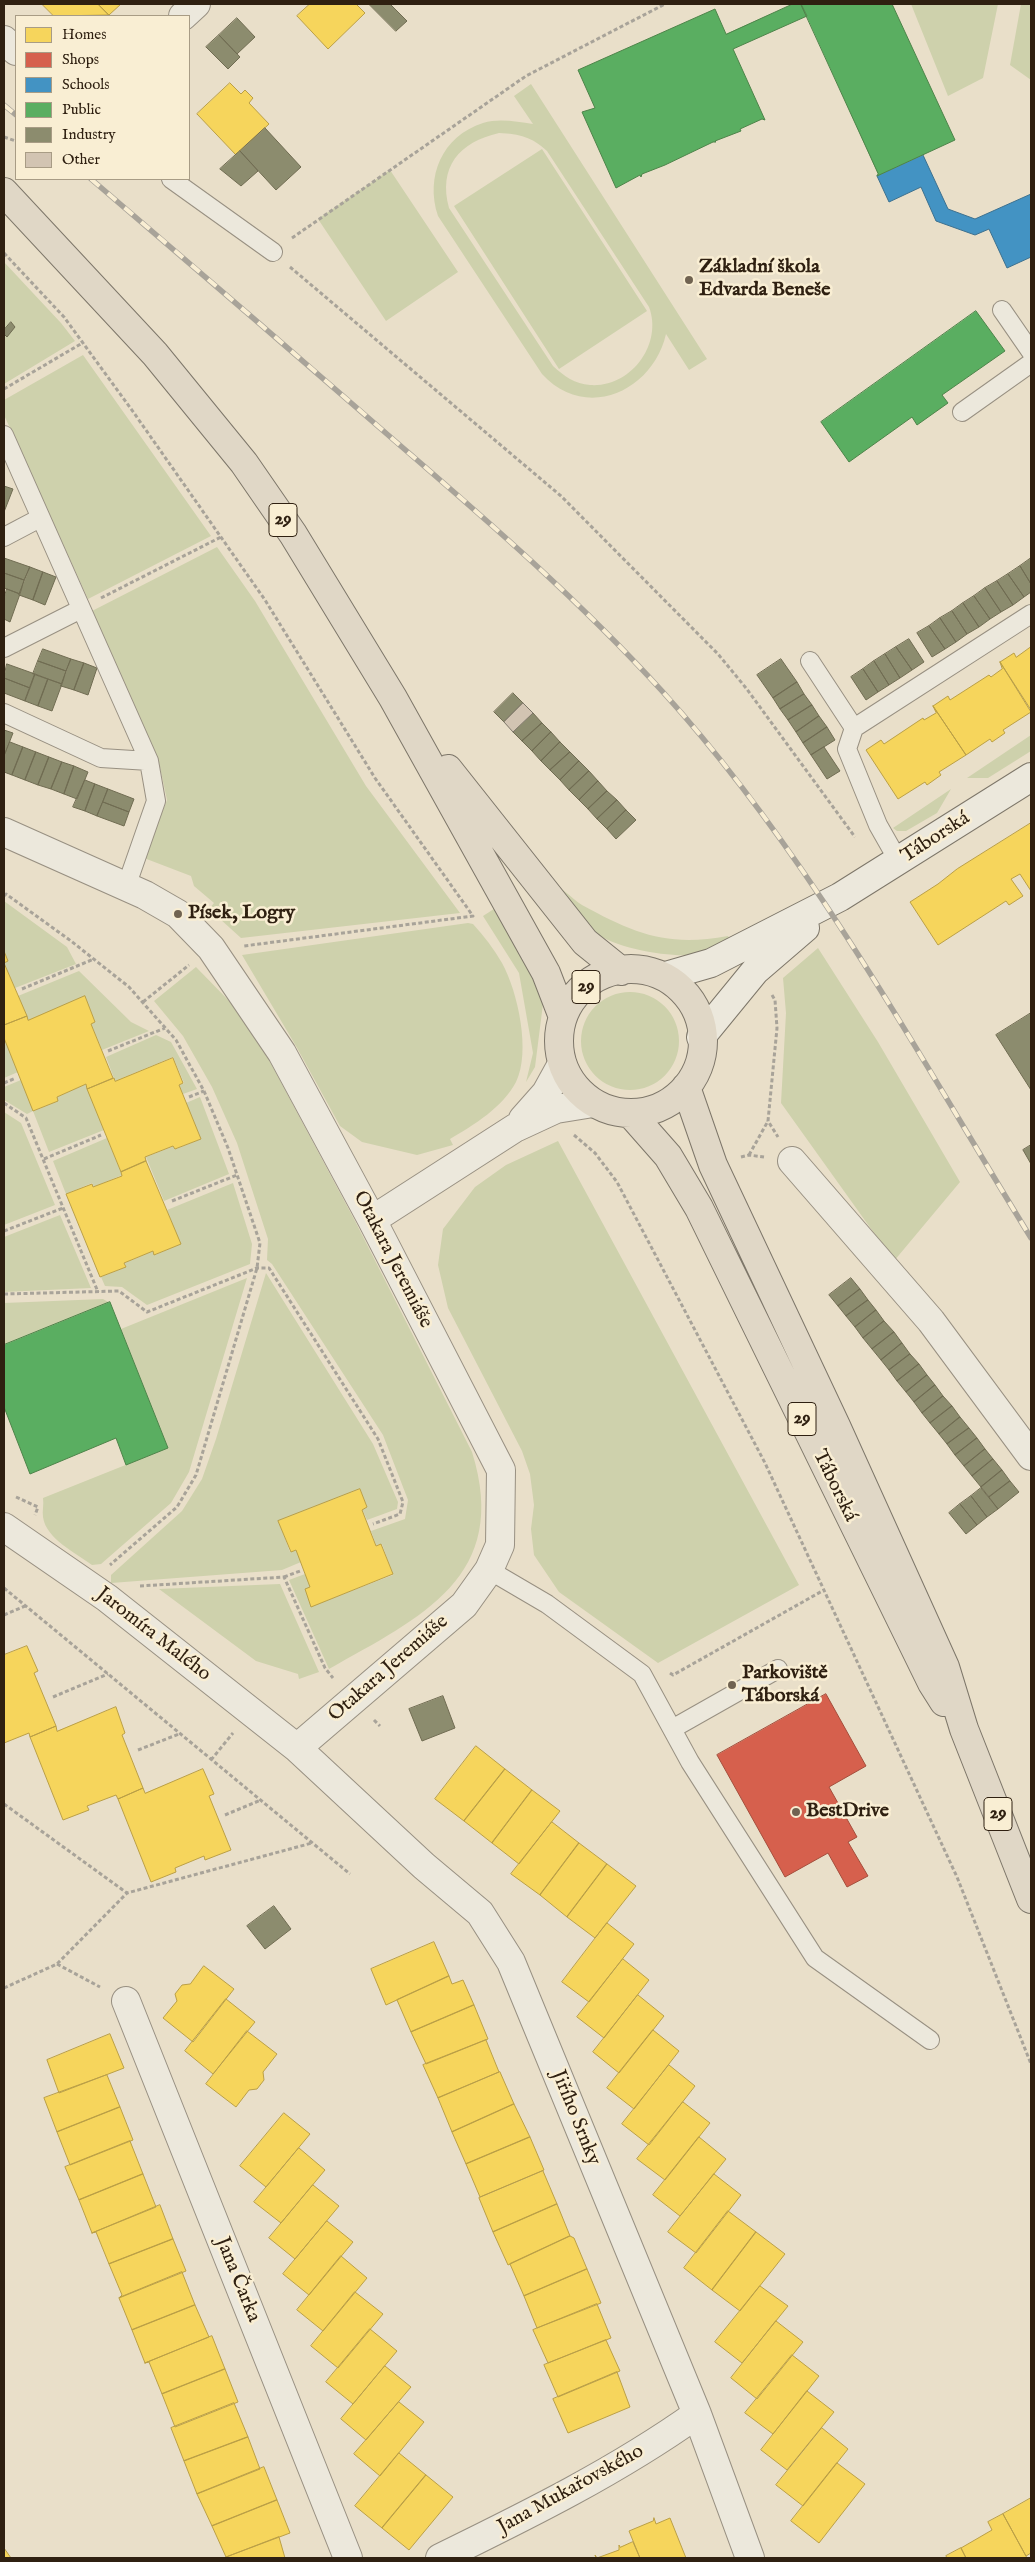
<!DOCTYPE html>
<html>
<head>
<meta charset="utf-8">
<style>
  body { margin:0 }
  #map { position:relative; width:1035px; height:2562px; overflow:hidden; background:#e9dfc9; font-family:"IM FELL English",serif }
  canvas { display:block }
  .frame { position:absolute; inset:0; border:5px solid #2f2011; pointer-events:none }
  .legend { position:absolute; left:15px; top:15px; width:175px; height:165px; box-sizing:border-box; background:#f9eed3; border:1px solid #a89c85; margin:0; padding:6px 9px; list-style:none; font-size:15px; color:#2f2011 }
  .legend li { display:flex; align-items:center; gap:10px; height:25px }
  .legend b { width:25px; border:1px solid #a89c85 }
</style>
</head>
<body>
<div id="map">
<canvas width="1035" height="2562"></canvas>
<div class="frame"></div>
<ul class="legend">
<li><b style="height:14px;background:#f6d55c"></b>Homes</li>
<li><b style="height:14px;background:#d6604d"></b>Shops</li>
<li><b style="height:14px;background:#4393c3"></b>Schools</li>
<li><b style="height:14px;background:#5aae61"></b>Public</li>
<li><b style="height:14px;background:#8c8c6e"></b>Industry</li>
<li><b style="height:14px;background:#d2c4b2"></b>Other</li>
</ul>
</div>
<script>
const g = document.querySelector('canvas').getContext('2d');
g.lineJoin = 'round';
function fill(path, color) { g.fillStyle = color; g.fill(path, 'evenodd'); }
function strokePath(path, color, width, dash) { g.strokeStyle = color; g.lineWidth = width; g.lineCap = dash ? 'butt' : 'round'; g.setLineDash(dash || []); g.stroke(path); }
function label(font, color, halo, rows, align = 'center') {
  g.font = font + ' "IM FELL English",serif'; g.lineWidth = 5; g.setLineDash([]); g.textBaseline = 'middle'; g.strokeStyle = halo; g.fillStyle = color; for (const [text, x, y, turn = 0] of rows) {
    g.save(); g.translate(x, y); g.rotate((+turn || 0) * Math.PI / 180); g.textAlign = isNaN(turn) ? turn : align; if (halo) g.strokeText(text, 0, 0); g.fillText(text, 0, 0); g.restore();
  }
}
fill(new Path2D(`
  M911,4H998L983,78L948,96Z
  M1021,4H1031V80L1010,65Z
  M531,84L707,359L689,370L666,334C653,391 586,422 542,374L438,216C425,177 442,136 483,123C500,118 517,122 533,124L514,96ZM499,133C520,134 532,137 547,151L649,307C663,344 631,388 590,385C575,384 564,376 553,366L449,208C438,167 459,142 499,133Z
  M542,149L647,311L559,369L454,206Z
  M390,170L458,272L386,321L318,219Z
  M4,262L61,323L75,341L4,384Z
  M83,355L211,536L88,599L4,415V400Z
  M217,547L255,601L366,786L460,913L241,938L209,909L214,903L194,886L191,876L144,858L167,800L158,758L92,611Z
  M1031,735V751L988,778H967Z
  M951,789L937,813L906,831H897L893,828Z
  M550,884C562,886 572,899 582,905C635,934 667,947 728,936L731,942C718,946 704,954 691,955C667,957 613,948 595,932C579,918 565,900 550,884Z
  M4,901L67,947L76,964L15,988L4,963L8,961L4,950Z
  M497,907L544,996L535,1067L526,1082L533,1053L519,973L483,916Z
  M468,923L473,924C484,936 494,949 502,963C518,992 531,1052 516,1082C503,1107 474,1125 450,1139L453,1145L417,1155L362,1142L340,1126L296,1046L242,955Z
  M818,948L878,1042L960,1182L894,1261L781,1103L786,1013L783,978Z
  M196,967L234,1006L260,1043L355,1221L472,1452C511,1577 421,1617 329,1669L289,1580L305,1574L311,1587L312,1606L393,1575L382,1544L376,1545L371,1531L405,1519L408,1500L383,1435L272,1264L267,1260L268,1239L237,1143L212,1087L183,1036L154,1001Z
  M79,971L131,1022L149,1031L102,1050L91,1024L95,1022L85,997L27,1021L18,996Z
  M581 1041a49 49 0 1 1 98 0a49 49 0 1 1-98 0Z
  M156,1035L171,1042L197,1089L183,1094L179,1085L184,1083L173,1057L115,1081L106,1057Z
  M4,1037L18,1072L4,1078Z
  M21,1080L34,1111L58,1101L57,1097L86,1084L104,1130L49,1152L33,1111L27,1114L4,1100V1087Z
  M200,1097L229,1174L164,1201L146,1157L174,1146L176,1149L201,1139L186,1103Z
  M4,1112L21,1123L55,1205L4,1225Z
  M107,1138L122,1175L94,1187L92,1183L66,1194L53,1161Z
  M558,1141L799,1585L658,1663L559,1592L534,1555L531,1529L534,1505L530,1474L522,1451L448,1308L438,1265L443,1229L475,1187L506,1165Z
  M233,1183L252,1244L250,1264L147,1305L122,1287L105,1286L101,1277L126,1267L125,1263L153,1251L155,1255L180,1244L167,1210Z
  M60,1215L91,1288L4,1292V1237Z
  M266,1273L373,1444L398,1502L397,1509L367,1520L362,1509L367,1507L360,1489L279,1522L290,1552L297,1550L301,1562L282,1570L111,1583V1575L182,1511L202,1479L216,1439Z
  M247,1278L189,1472L171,1503L101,1564L92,1565C76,1553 46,1539 43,1517C42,1511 44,1505 43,1498L168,1448L121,1329Z
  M103,1299L110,1303L4,1345V1303Z
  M280,1584L319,1672L299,1679L298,1674L256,1661L159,1589Z`), '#ced1ac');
const homes = new Path2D(`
  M42,4H98L109,15L54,16Z
  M98,4H121L109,15Z
  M310,4H356L365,13L328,49L297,16Z
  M230,83L241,94L245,90L253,98L249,103L269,124L236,155L197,114Z
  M1031,647V710L1000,662L1014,653L1016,657Z
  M1000,662L1031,712L1003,730L1005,733L992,742L990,739L966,755L933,706L948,696L950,700L989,675L991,677L1002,669Z
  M933,706L966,755L939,772L941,775L927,785L925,782L898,799L866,750L881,740L884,744L923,718L924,720L936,713Z
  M1031,823V891L1020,874L1011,879L1023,896L1009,905L1006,901L938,945L910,902L938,884L957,869Z
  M4,951L8,961L4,963L27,1016L4,1025Z
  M85,996L95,1022L91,1024L113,1078L87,1089L86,1084L57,1097L58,1101L33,1111L4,1038V1025L27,1016L28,1020Z
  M173,1058L183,1083L179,1085L201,1139L175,1149L173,1146L145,1157L146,1161L121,1172L87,1089L114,1078L115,1081Z
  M146,1161L181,1244L154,1255L153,1251L124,1263L126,1267L100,1277L66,1194L92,1184L93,1187L122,1176L121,1172Z
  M360,1489L367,1507L362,1510L376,1546L381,1544L393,1574L311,1607L305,1589L310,1587L296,1550L291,1552L278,1521Z
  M27,1646L38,1671L34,1673L56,1726L30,1737L29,1733L4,1743V1655Z
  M116,1707L125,1733L122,1735L143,1788L118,1799L116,1795L87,1806L89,1810L63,1820L30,1737L56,1726L57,1731Z
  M476,1746L505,1769L464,1821L435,1799Z
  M203,1769L214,1794L209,1796L231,1850L205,1860L204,1856L175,1868L176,1872L151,1882L118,1799L143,1788L145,1793Z
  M505,1769L532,1790L492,1843L464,1821Z
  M532,1790L560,1811L519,1864L492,1843Z
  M552,1822L579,1843L540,1895L511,1874Z
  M579,1843L607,1864L567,1917L540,1895Z
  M607,1864L636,1886L595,1938L567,1917Z
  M607,1923L634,1944L589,2002L562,1982Z
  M434,1942L449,1976L386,2005L371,1969Z
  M623,1959L649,1980L604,2038L577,2017Z
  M204,1966L234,1989L193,2042L163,2018L177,2001L175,1994L182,1985L190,1984Z
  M449,1976L452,1984L463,1980L474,2005L411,2032L397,2000Z
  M638,1995L664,2016L619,2073L593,2052Z
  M226,1999L255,2022L213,2074L185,2051Z
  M474,2005L488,2039L426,2064L411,2032Z
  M653,2030L679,2051L634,2109L607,2088Z
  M247,2031L277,2054L263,2072L264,2080L257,2089L249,2090L236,2107L206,2084Z
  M110,2034L124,2068L59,2093L47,2060Z
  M486,2040L499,2072L438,2098L423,2065Z
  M669,2065L695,2086L649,2145L622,2124Z
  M500,2072L514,2104L452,2132L438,2098Z
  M107,2075L120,2107L57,2132L44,2098Z
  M683,2102L710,2123L665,2180L637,2159Z
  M514,2104L530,2137L466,2164L452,2132Z
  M120,2107L133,2140L70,2165L57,2132Z
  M284,2113L310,2134L266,2187L240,2166Z
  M530,2137L544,2170L480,2197L466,2164Z
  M699,2137L726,2159L680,2216L653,2195Z
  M130,2141L143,2174L79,2200L65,2167Z
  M299,2148L325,2170L281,2223L254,2202Z
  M543,2171L557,2204L493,2232L479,2198Z
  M143,2174L156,2207L92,2233L79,2200Z
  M714,2174L741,2195L696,2253L668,2232Z
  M313,2185L339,2206L295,2259L269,2238Z
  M557,2204L570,2236L508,2265L493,2232Z
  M160,2205L173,2239L109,2264L96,2232L92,2233Z
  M728,2211L756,2232L712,2290L684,2268Z
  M327,2221L353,2242L309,2295L283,2274Z
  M756,2232L785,2254L740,2311L712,2290Z
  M570,2236L574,2238L587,2269L524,2296L510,2264Z
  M173,2239L186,2271L119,2298L122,2295L109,2264Z
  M341,2256L367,2278L323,2331L297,2310Z
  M587,2269L601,2303L537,2328L524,2296Z
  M182,2272L195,2305L132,2330L119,2298Z
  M760,2286L788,2306L742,2363L715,2342Z
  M355,2292L383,2314L338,2368L311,2346Z
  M597,2304L611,2338L548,2363L533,2330Z
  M195,2305L209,2337L145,2363L132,2330Z
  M776,2321L803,2342L757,2399L731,2378Z
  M370,2329L397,2351L353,2404L326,2382Z
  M212,2336L225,2369L162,2394L149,2362L145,2363Z
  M606,2340L620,2371L558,2397L544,2365Z
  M792,2355L819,2376L773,2434L745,2413Z
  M385,2366L411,2387L366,2440L341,2419Z
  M225,2369L238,2402L175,2427L162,2394Z
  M617,2372L630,2407L568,2433L553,2399Z
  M807,2391L834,2412L787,2470L761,2450Z
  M399,2402L424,2422L380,2476L354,2454Z
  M234,2403L248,2437L184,2461L171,2428Z
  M822,2428L848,2449L803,2506L776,2485Z
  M248,2437L260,2469L197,2494L184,2461Z
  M399,2453L426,2475L382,2528L355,2506Z
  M837,2463L865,2484L819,2543L791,2521Z
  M264,2467L277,2500L212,2526L197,2494Z
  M426,2475L453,2497L409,2550L382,2528Z
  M1031,2498V2553L1026,2556L1003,2514Z
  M277,2500L290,2533L226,2557L212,2526Z
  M1003,2514L1027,2558H966L961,2548L992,2530L988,2522Z
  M654,2518L656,2524L670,2518L686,2558H640L629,2531L653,2521Z
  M279,2537L285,2558H223L226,2557Z
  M633,2542L640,2558H596L595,2555L597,2558L619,2550V2545L620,2547Z
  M4,2548L11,2558H4Z
  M961,2548L966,2558H947L946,2556Z`);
fill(homes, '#f6d55c');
strokePath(homes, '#ba9f46', 1);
const shops = new Path2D(`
  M826,1694L866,1766L829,1787L857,1837L848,1842L868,1876L847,1887L828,1853L785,1877L717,1755Z`);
fill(shops, '#d6604d');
strokePath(shops, '#a44d3b', 1);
const schools = new Path2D(`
  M923,155L948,209L975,219L1031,194V257L1007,268L989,229L975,235L936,221L921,187L889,202L877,176Z`);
fill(schools, '#4393c3');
strokePath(schools, '#3d708e', 1);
const public = new Path2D(`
  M793,4H801L807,16L733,49L765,120L762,119L740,129L741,131L715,141L716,142H713L665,165L642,174L641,177L640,175L616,188L582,112L595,108L578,70L715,9L726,34Z
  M801,4H892L955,140L877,176L878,174Z
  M976,311L1005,351L942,395L948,403L917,425L912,417L849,462L821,422Z
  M110,1302L168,1448L126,1465L116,1438L30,1474L4,1407V1345Z`);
fill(public, '#5aae61');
strokePath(public, '#4d8349', 1);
const industry = new Path2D(`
  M369,4H390L407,21L396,31Z
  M237,18L255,37L237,54L219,35Z
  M219,35L240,57L228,69L206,47Z
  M265,128L301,167L276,190L240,151Z
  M240,151L258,171L241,186L220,169Z
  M11,322L15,327L7,337L4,334V330Z
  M4,486L13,489L4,512Z
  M4,558L30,567L24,580L4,573Z
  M1031,558V584L1020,566Z
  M1020,566L1031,584V592L1024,597L1008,574Z
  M30,567L43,572L33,600L19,595Z
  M43,572L56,577L45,605L33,600Z
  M4,573L24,580L20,594L4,588Z
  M1008,574L1024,597L1013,605L997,581Z
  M997,581L1013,605L1001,612L985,588Z
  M985,588L1001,612L990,619L974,596Z
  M7,589L20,594L10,622L4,619V598Z
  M974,596L990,619L979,627L963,603Z
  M963,603L979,627L967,634L952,611Z
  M952,611L967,634L956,642L940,618Z
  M940,618L956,642L945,649L929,626Z
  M929,626L945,649L932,657L917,633Z
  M909,639L924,662L912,670L896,647Z
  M896,647L912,670L900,678L885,654Z
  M43,649L71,659L66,671L38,661Z
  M885,654L900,678L889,685L874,661Z
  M71,659L84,663L74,690L61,686Z
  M781,659L797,682L773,698L757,675Z
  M38,661L66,671L62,684L33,674Z
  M874,661L889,685L878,692L863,669Z
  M84,663L97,668L88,695L74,690Z
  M7,664L35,674L30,688L4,678Z
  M863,669L878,692L866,700L851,677Z
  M35,674L48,679L38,706L25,701Z
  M4,678L30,688L25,701L4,693Z
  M48,679L62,684L52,711L38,706Z
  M797,682L804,694L780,709L773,698Z
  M513,693L523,703L504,722L494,712Z
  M804,694L812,705L788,720L780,709Z
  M812,705L819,716L796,732L788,720Z
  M533,713L542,723L522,741L513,732Z
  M819,716L827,727L803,743L796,732Z
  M542,723L551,732L532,751L522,741Z
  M827,727L835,740L811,755L803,743Z
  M4,730L13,733L4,756Z
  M551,732L560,742L541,761L532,751Z
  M10,742L23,747L12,775L4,772V756Z
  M560,742L570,752L550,770L541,761Z
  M23,747L36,752L25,780L12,775Z
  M824,747L840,771L827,779L811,755Z
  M36,752L49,757L38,785L25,780Z
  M570,752L579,761L560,780L550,770Z
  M49,757L62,762L51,789L38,785Z
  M579,761L589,771L569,790L560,780Z
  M62,762L74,766L64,794L51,789Z
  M74,766L88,772L77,799L64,794Z
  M589,771L598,781L579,800L569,790Z
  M85,780L95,784L85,811L73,807Z
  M598,781L607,791L588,809L579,800Z
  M95,784L108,789L97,816L85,811Z
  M108,789L134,799L129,812L103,802Z
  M607,791L617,800L597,819L588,809Z
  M617,800L626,810L607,829L597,819Z
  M103,802L129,812L124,826L97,816Z
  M626,810L636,820L616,839L607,829Z
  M1031,1013V1090L996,1035Z
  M1031,1145V1164L1023,1150Z
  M851,1278L860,1289L838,1306L829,1295Z
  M860,1289L868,1300L846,1316L838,1306Z
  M868,1300L876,1310L855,1327L846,1316Z
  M876,1310L884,1321L863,1338L855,1327Z
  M884,1321L894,1332L872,1349L863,1338Z
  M894,1332L902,1343L881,1360L872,1349Z
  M902,1343L910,1354L889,1370L881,1360Z
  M910,1354L919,1364L897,1381L889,1370Z
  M919,1364L927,1375L906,1392L897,1381Z
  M927,1375L935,1385L914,1402L906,1392Z
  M935,1385L943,1396L922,1413L914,1402Z
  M943,1396L952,1406L930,1423L922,1413Z
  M952,1406L960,1417L939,1434L930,1423Z
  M960,1417L969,1428L947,1444L939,1434Z
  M969,1428L977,1438L955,1455L947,1444Z
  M977,1438L985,1449L964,1466L955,1455Z
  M985,1449L993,1459L972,1476L964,1466Z
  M993,1459L1002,1470L981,1487L972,1476Z
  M1002,1470L1010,1481L989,1497L981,1487Z
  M1010,1481L1019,1492L998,1509L989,1497Z
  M981,1488L998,1509L987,1517L971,1496Z
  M971,1496L987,1517L977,1525L960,1504Z
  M960,1504L977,1525L966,1534L949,1513Z
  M443,1696L455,1728L422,1741L409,1709Z
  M274,1906L291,1929L265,1949L247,1926Z`);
fill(industry, '#8c8c6e');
strokePath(industry, '#706c52', 1);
const building = new Path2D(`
  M523,703L533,713L513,732L504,722Z`);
fill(building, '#d2c4b2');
strokePath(building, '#7d7669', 1);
const service = new Path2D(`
  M171,179L273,252
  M1002,310L1031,352
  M962,412L1031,363
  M4,435L149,761L156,801L126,887
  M4,537L40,518
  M4,648L81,609
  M810,661L854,728
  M4,713L101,758L149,761
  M899,862L878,825L847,749L854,728L1031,614
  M489,1570L547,1604L642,1674L690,1762L815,1958L930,2040
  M672,1729L778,1669`);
const minor = new Path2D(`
  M183,16L196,4
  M4,40L16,51
  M4,832L145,895L178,914L211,948L282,1053L372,1220L501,1470L500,1545L489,1570L464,1605L297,1748
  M523,1119L546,1093L562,1064
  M792,1161L931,1321L1031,1456
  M372,1220L515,1128L556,1109L593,1103
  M4,1527L107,1598L297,1748L424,1866L480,1913L511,1962L697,2414L750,2558
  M126,2001L348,2558
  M440,2558C528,2515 617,2471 697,2414`);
const secondary = new Path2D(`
  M666,976L711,963L840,897L1031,777
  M701,1037L755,971L805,928`);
const primary = new Path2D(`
  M4,192L155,354L244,463L293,534L393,698L546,973L563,1017
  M448,769L585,942L621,971
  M559 1041a72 72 0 1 1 144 0a72 72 0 1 1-144 0Z
  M686,1087L713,1165L836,1426L945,1667L964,1729L1031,1899
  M631,1114L668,1156L699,1208L932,1683L944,1702`);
strokePath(service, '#989082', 20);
strokePath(minor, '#989082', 30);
strokePath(secondary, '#7d7669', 30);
strokePath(primary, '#7d7669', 30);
strokePath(new Path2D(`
  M4,137L16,141
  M292,238L526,76L665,4
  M4,253L64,317L134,413L265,600L375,778L473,916L244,946
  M290,267L561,496L718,654L746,688L855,837
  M4,389L84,342
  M101,598L221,537
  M4,896L6,894L71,941L129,987L176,1040L204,1091L228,1148L260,1243L257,1268L196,1475L177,1507L110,1565
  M22,989L94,959
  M772,995L775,1000L777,1028L768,1121L778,1137
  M143,1002L189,965
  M108,1051L165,1028
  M4,1083L16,1078
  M189,1097L204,1091
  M4,1103L26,1118L98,1292
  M574,1135L595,1153L617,1182L765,1463L957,1877L1031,2064
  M749,1155L768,1121
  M741,1157L749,1155L764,1157
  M44,1159L101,1135
  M172,1201L237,1175
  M4,1231L63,1208
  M4,1294L119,1291L147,1312L257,1268H269L378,1439L403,1502L400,1514L373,1524
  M16,1497L38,1507L35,1515
  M284,1577L300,1571
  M140,1586L284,1577L325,1668L333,1678
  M4,1588L350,1874
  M4,1615L25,1606
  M670,1673L673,1675L824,1590
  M53,1697L108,1674
  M374,1720L380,1726
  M138,1750L179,1734
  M211,1760L233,1733
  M4,1804L127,1893L312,1843
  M225,1815L261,1800
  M57,1964L100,1987
  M4,1988L57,1964L127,1893`), '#a8a399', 3, [4, 2.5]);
strokePath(service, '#ece8dc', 18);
strokePath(minor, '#ece8dc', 28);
strokePath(secondary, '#ece8dc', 28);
strokePath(primary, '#e0d7c6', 28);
const rail = new Path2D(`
  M4,105L16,115
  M91,179C193,266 294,353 395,441C488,521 580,601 662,691C809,853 917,1053 1031,1238`);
strokePath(rail, '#a8a399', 5.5);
strokePath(rail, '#f9eed3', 4, [11]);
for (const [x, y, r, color] of [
  [689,280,5,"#706351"],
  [178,914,5,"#706351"],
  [732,1685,5,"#706351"],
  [796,1812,5,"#706351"]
]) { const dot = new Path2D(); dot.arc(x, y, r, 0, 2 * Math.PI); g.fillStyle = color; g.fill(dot); strokePath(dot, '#f9eed3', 2); }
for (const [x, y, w] of [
  [283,520,28],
  [586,987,28],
  [802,1419,28],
  [998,1814,28]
]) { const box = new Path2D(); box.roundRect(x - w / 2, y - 16.5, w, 33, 4); g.fillStyle = '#f9eed3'; g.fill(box); strokePath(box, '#2f2011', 1); }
label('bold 19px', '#2f2011', null, [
  ["29",283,520],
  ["29",586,987],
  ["29",802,1419],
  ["29",998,1814]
]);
label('bold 20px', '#2f2011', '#f9eed3', [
  ["Základní škola",699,268],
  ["Edvarda Beneše",699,291],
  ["Písek, Logry",188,914],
  ["Parkoviště",742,1674],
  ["Táborská",742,1697],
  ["BestDrive",806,1812]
], 'left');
label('20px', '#2f2011', '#f9eed3', [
  ["Táborská",936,838,-33],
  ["Otakara Jeremiáše",392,1260,63],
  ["Táborská",834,1486,64],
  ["Jaromíra Malého",153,1635,38],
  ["Otakara Jeremiáše",389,1669,-41],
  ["Jiřího Srnky",575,2118,68],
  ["Jana Čarka",237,2280,68],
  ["Jana Mukařovského",571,2490,-29]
]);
</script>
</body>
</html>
